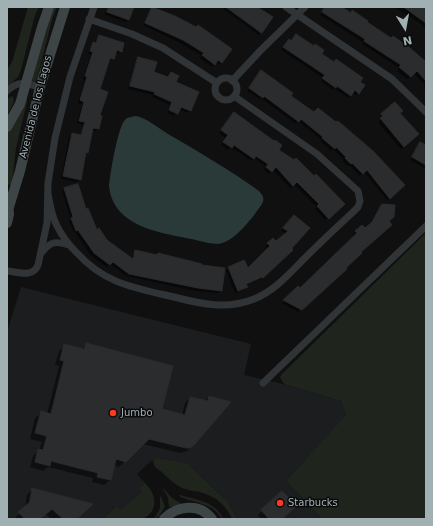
<!DOCTYPE html>
<html>
<head>
<meta charset="utf-8">
<style>
  body { margin:0 }
  #map { position:relative; width:433px; height:526px; overflow:hidden; background:#101011; font-family:"DejaVu Sans",sans-serif }
  canvas { display:block }
  .frame { position:absolute; inset:0; border:8px solid #a0b0b3; pointer-events:none }
  .north { position:absolute; left:385px; top:8px; width:40px; height:40px; -webkit-text-stroke:3px #0b0b0c; paint-order:stroke; rotate:169deg; font-size:11px; font-weight:700; line-height:16px; text-align:center; color:#a0b0b3 }
  .north::after { content:''; display:block; margin:auto; width:14px; height:18px; background:#a0b0b3; clip-path:polygon(50% 0,100% 100%,50% 72%,0 100%) }
</style>
</head>
<body>
<div id="map">
<canvas width="433" height="526"></canvas>
<div class="frame"></div>
<div class="north">N</div>
</div>
<script>
const g = document.querySelector('canvas').getContext('2d');
g.lineJoin = 'round';
function fill(path, color) { g.fillStyle = color; g.fill(path, 'evenodd'); }
function strokePath(path, color, width, dash) { g.strokeStyle = color; g.lineWidth = width; g.lineCap = dash ? 'butt' : 'round'; g.setLineDash(dash || []); g.stroke(path); }
function label(font, color, halo, rows, align = 'center') {
  g.font = font + ' "DejaVu Sans",sans-serif'; g.lineWidth = 3; g.setLineDash([]); g.textBaseline = 'middle'; g.strokeStyle = halo; g.fillStyle = color; for (const [text, x, y, turn = 0] of rows) {
    g.save(); g.translate(x, y); g.rotate((+turn || 0) * Math.PI / 180); g.textAlign = isNaN(turn) ? turn : align; if (halo) g.strokeText(text, 0, 0); g.fillText(text, 0, 0); g.restore();
  }
}
fill(new Path2D(`
  M21,287L251,344L244,375L287,385L341,401L346,416L286,481L322,519H237L228,502L191,467L187,463L159,458L151,461L137,474L145,483L139,488L142,492L120,511L115,506L102,519H7V332Z`), '#1c1d1e');
fill(new Path2D(`
  M28,7H39L35,15L21,70L18,77L7,87V70L12,62Z
  M52,7H57L52,20L37,79L35,82L31,81Z
  M12,96L13,97L14,102L7,115V99Z
  M27,99V102L16,148L12,183L10,185L7,184V132L15,120L25,100Z
  M426,233V519H322L286,481L346,415L341,401L287,385L283,383L280,377L282,374Z
  M159,458L187,463L191,467L228,502L237,519H232C226,505 215,496 200,492C194,491 187,490 182,488C172,483 164,473 155,467L153,462L154,459Z
  M145,483C157,494 159,512 142,519H102L116,506L120,510L142,492L139,488Z
  M163,488L171,497L180,503V505L169,507L168,498L163,489Z
  M180,495C199,501 213,500 224,519H222C212,502 195,504 179,496Z
  M161,496L165,507L159,516L154,519L160,508V497Z`), '#1f241c');
fill(new Path2D(`
  M135,116C146,117 158,128 168,134C199,152 230,170 259,191C263,196 265,198 262,204C253,217 235,242 218,244C215,244 211,243 208,243C173,233 114,233 109,186C110,175 118,124 126,119C128,117 133,117 135,116Z`), '#293a39');
fill(new Path2D(`
  M108,7H128V20L126,22L105,15Z
  M221,7H256L262,32L259,35Z
  M326,7H340L350,14L352,12L366,22L426,63V91L423,88L425,86L414,73L407,79L397,71L399,68L362,44L363,42L320,15Z
  M396,7H426V27L396,8Z
  M152,8L221,62L218,65L215,62L212,67L200,58L202,56L180,43L143,25L149,10Z
  M99,36L121,51L118,54L115,53L113,58L110,61L108,60L99,90L98,129L95,131H92L80,179L77,182L61,179L69,137L72,134L80,136L83,125L77,123L82,104L78,103L85,80L83,79L91,54H88L91,46L95,43Z
  M286,43L320,54L359,82V93L356,95L352,93L348,98L334,88L333,90L321,81L323,78L281,50Z
  M138,58L153,72L167,78L171,74L190,110L187,113L179,109L174,116L167,113L170,105L152,97L153,95L128,89L136,61Z
  M259,74L290,96L404,185L387,200L364,172L360,176L349,165L348,166L343,162L344,160L333,149L331,151L320,141L322,140L298,121L296,124L261,98L260,99L247,91Z
  M394,103L399,113L415,137L401,149L378,122L381,119L379,117Z
  M232,116L314,178L343,204L325,220L315,209L317,207L294,184L290,188L273,170L269,174L264,170L266,167L254,158L251,161L231,147L228,150L221,145L226,138L219,133Z
  M420,143L426,146V169L410,160Z
  M65,189L85,210L97,231L106,240L132,259L133,254L136,251L221,291L219,293L195,291L126,276L110,264L107,267L91,256L75,232H74L69,222L71,219L62,191Z
  M382,205L358,256L298,312L282,303L298,287L300,290L355,236L353,235L362,226L365,230L370,226Z
  M294,216L291,248L292,250L260,280L259,279L245,285L246,287L244,290L235,293L226,270L228,268L247,270L268,249L265,246L268,244L276,243L286,234L281,231Z
  M65,345L81,349L86,345L161,410L182,415L185,403L190,398L205,401L209,397L193,445L187,451L180,453L143,444L119,467L114,465L110,480L104,485L92,482L93,478L48,467L43,471L30,467L33,456L39,450L42,442L30,439L35,418L41,413L47,414L59,366L55,365L59,351Z
  M32,489L76,519H51L46,514L40,519H14L25,508L27,495ZM30,495H32L30,507L28,506Z
  M282,492L286,500L281,519H261L258,515Z`), '#0007');
const building = new Path2D(`
  M109,7H134L129,20L107,12Z
  M152,7L175,16L196,27L198,25L232,49L222,63L218,60L215,65L202,55L204,53L183,40L145,23Z
  M226,7H257L273,17L262,33Z
  M325,7H342L351,13L352,10L368,21L367,22L391,38L393,36L410,48L426,62V81L417,71L411,77L399,67L401,65L364,41L365,39L322,12Z
  M404,7H426V23Z
  M296,34L314,46L315,44L324,50L322,54L334,62L336,59L363,78L360,82L365,85L359,94L355,90L351,96L337,86L336,88L322,78L325,75L283,47L289,39L291,41Z
  M99,35L124,43L122,52L117,50L114,59L110,58L100,89L108,92L100,115L102,116L99,129L93,128L88,153L86,152L81,180L63,176L72,133L81,135L85,122L79,121L84,102L80,100L87,77L85,76L93,52L90,51L93,42L96,43Z
  M138,57L157,62L154,72L168,77L171,72L179,76L176,82L199,92L191,111L181,107L178,114L169,110L172,102L154,94L155,92L130,86Z
  M261,70L293,93L291,96L314,112L318,108L336,122L338,121L373,151L405,185L390,199L367,170L363,174L352,163L351,164L345,158L346,157L336,147L335,149L322,138L323,137L301,119L299,122L264,96L263,98L249,88Z
  M395,102L403,111L400,113L419,134L404,147L380,118L383,116L381,114Z
  M234,112L274,141L275,140L282,145L279,150L294,160L296,158L314,176L316,174L345,204L329,219L317,206L319,204L297,182L293,186L276,167L272,172L266,167L268,164L256,156L254,159L234,145L232,148L223,142L228,135L221,130Z
  M420,142L426,145V165L412,157Z
  M78,184L86,209L88,208L97,230L99,228L107,240L133,259L135,250L157,255L158,253L202,264V265L225,268L222,291L198,288L129,274L113,262L110,265L94,253L78,230L76,231L71,218L73,217L64,188Z
  M382,204L395,205L394,217L389,221L392,225L361,252L362,253L346,268L347,269L302,310L283,300L298,286L300,288L357,233L355,231L362,225L365,228L372,222Z
  M294,215L310,228L292,248L293,250L263,278L262,277L246,284L248,287L238,291L228,267L244,260L248,268L270,246L267,243L273,238L276,241L288,231L283,228Z
  M86,343L173,366L162,409L185,415L190,397L208,401L209,396L231,402L194,445L190,448H186L149,439L126,462L116,459L111,480L97,477L98,473L51,461L50,466L35,462L38,449L43,450L47,436L35,433L41,411L51,414L64,361L60,360L64,344L84,349Z
  M32,488L93,504L77,519H63L52,509L40,519H25L18,512L30,502Z
  M282,491L289,498L287,500L295,507L282,519H269L261,510Z`);
fill(building, '#2a2c2e');
strokePath(building, '#292b2d', 1);
strokePath(new Path2D(`
  M286,7L392,79L426,112
  M89,19L132,34L163,48L217,83
  M215 89a11 11 0 1 1 22 0a11 11 0 1 1-22 0Z
  M232,81L260,51L305,7
  M7,91C18,80 26,83 40,87
  M48,194C50,205 52,217 57,226C62,236 69,245 77,253C105,284 135,288 174,297C201,304 227,310 254,299C277,290 293,269 310,253C324,239 338,226 352,213L358,207L360,201L358,191L317,154L234,96
  M42,252C51,241 56,241 69,245
  M7,271C18,272 33,278 38,265L47,223L48,183L55,138L70,77L94,7
  M263,383L426,226`), '#303436', 7);
strokePath(new Path2D(`
  M7,127L20,104L42,27L49,7
  M9,207L20,171L40,87L65,7
  M7,223L9,214L8,201
  M164,519C177,505 200,503 212,519`), '#3e4546', 10);
for (const [x, y, r, color] of [
  [113,413,4,"#fc3a1d"],
  [280,503,4,"#fc3a1d"]
]) { const dot = new Path2D(); dot.arc(x, y, r, 0, 2 * Math.PI); g.fillStyle = color; g.fill(dot); strokePath(dot, '#0b0b0c', 1.5); }
label('10px', '#a0b0b3', '#0b0b0c', [
  ["Avenida de los Lagos",36,107,-76]
]);
label('10px', '#a0b0b3', '#0b0b0c', [
  ["Jumbo",121,413],
  ["Starbucks",288,503]
], 'left');
</script>
</body>
</html>
